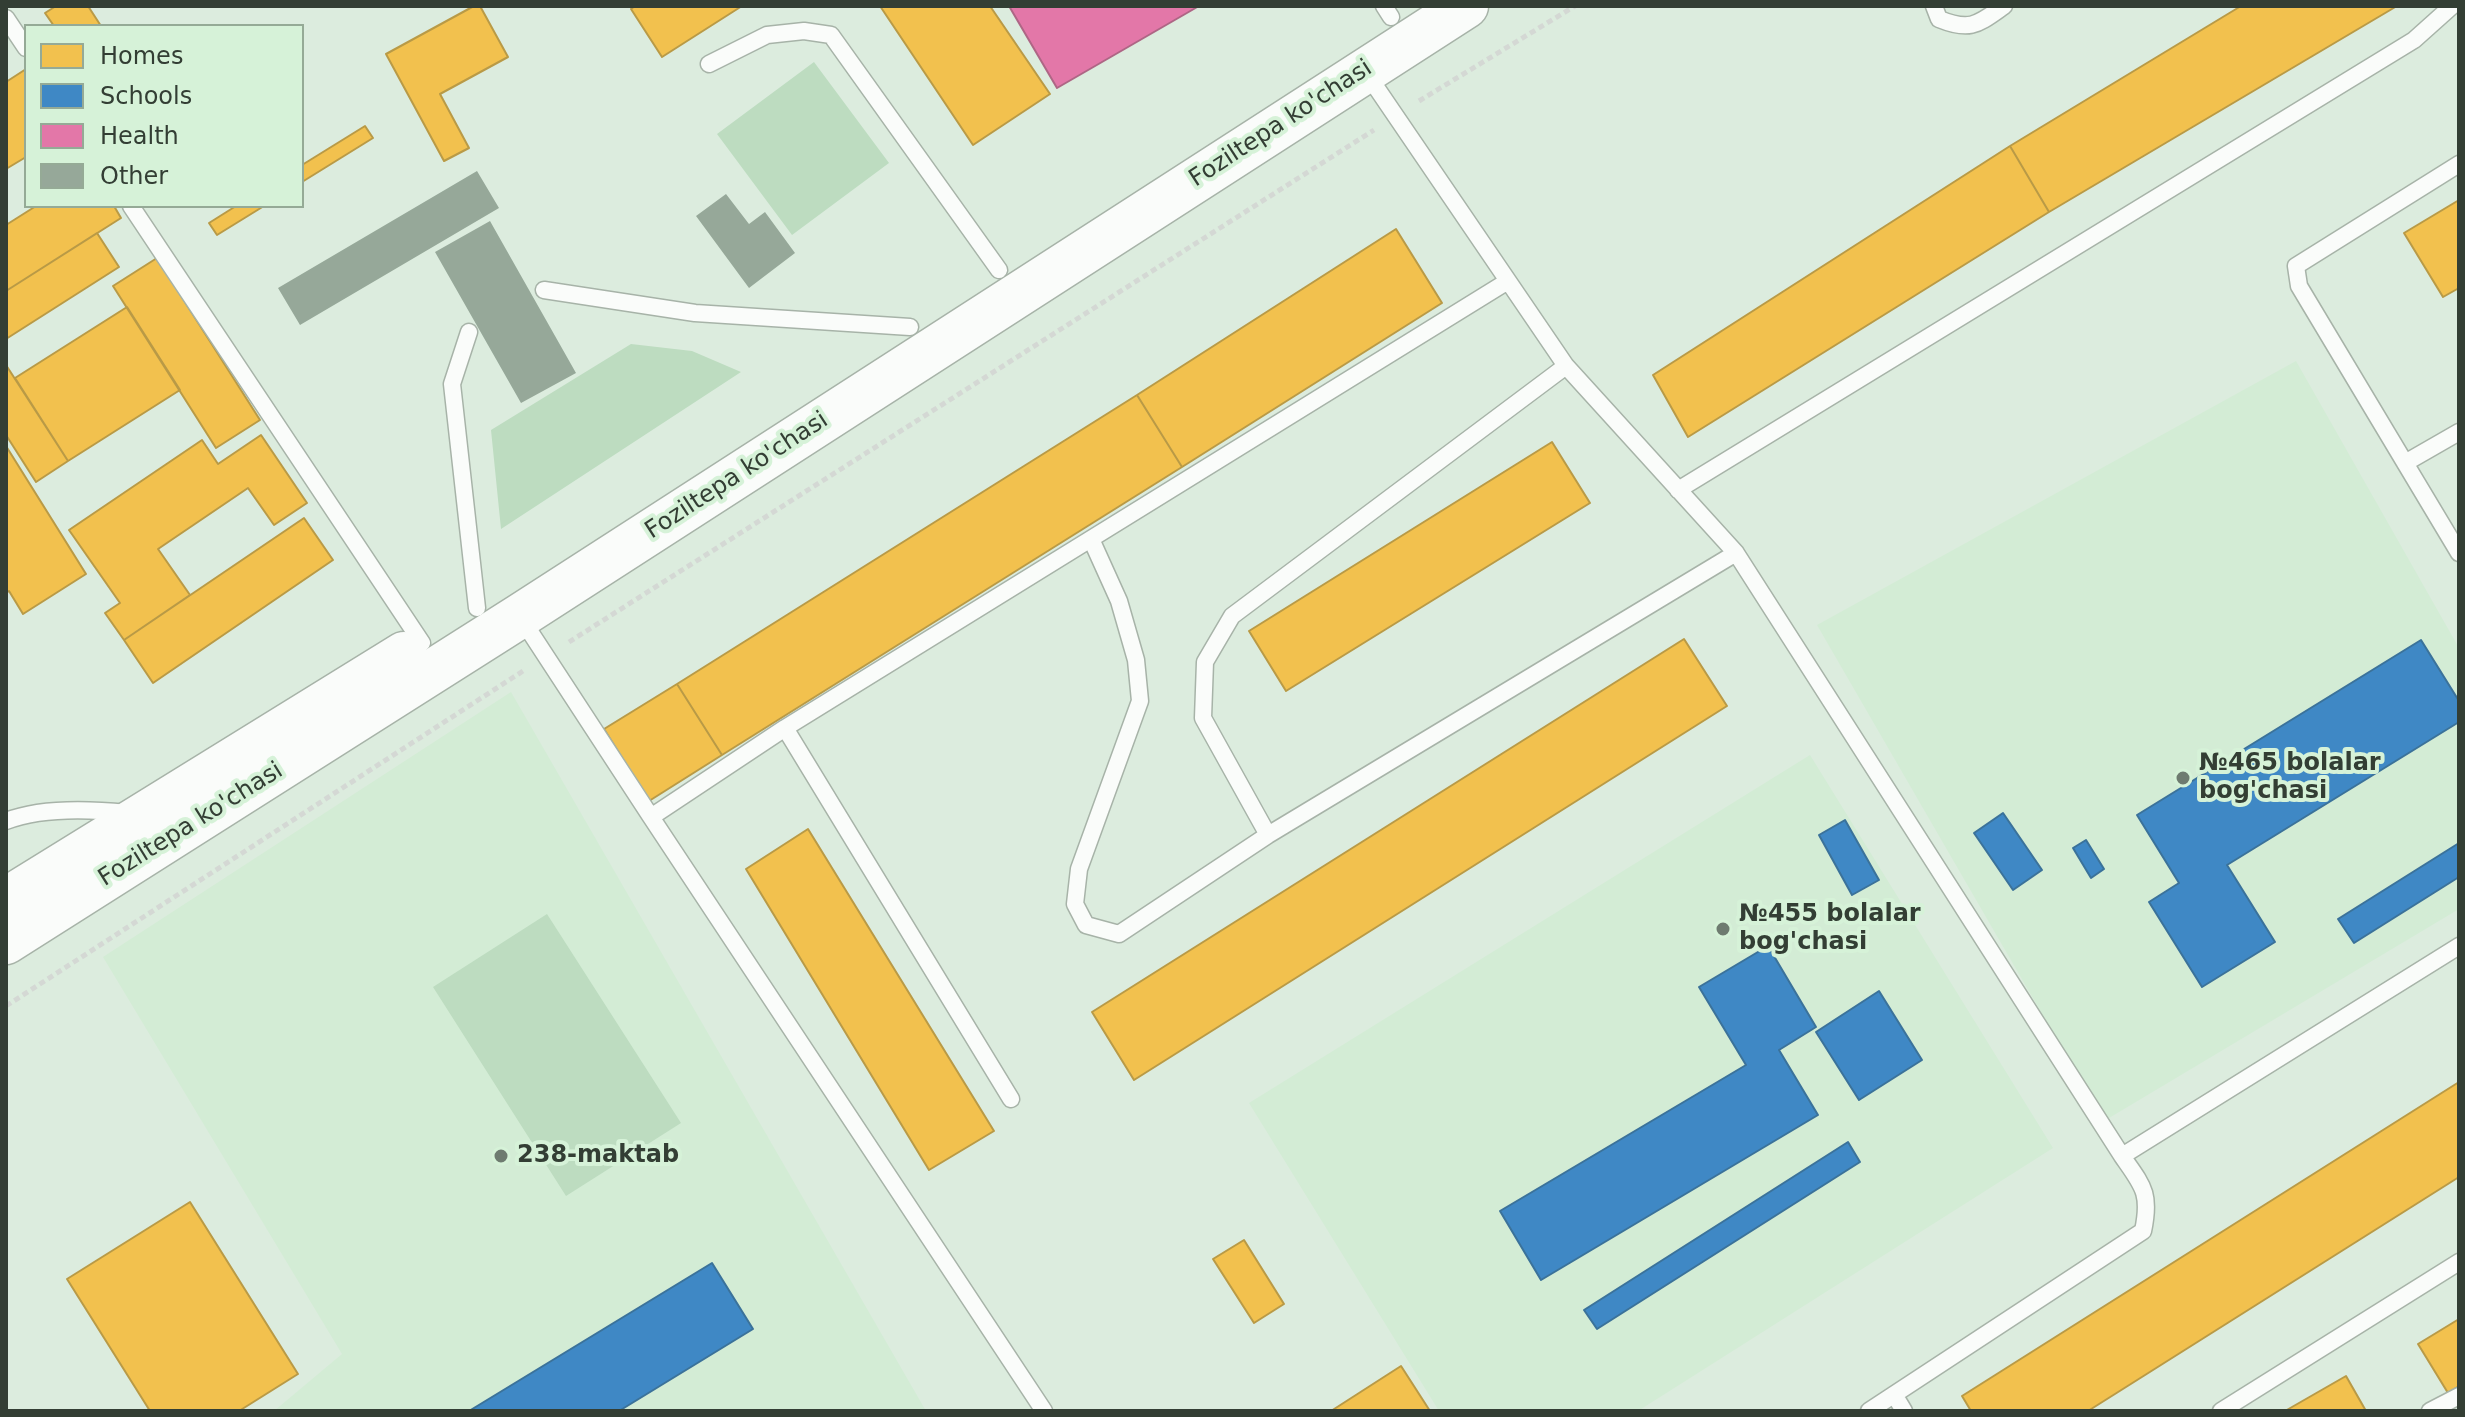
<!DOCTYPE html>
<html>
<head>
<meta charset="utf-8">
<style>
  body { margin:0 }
  #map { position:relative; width:2465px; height:1417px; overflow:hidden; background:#dcecde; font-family:"DejaVu Sans",sans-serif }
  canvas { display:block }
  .frame { position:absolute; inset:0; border:8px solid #333e34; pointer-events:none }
  .legend { position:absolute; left:24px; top:24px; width:280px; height:184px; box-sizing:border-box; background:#d6f2d8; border:2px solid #95aa96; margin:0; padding:10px 14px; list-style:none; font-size:24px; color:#333e34 }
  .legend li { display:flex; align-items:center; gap:16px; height:40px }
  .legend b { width:40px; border:2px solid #95aa96 }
</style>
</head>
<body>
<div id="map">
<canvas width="2465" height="1417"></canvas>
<div class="frame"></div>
<ul class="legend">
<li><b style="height:22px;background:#f2c14e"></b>Homes</li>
<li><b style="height:22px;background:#3f88c5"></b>Schools</li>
<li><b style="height:22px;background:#e377a8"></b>Health</li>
<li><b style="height:22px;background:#96a899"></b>Other</li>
</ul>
</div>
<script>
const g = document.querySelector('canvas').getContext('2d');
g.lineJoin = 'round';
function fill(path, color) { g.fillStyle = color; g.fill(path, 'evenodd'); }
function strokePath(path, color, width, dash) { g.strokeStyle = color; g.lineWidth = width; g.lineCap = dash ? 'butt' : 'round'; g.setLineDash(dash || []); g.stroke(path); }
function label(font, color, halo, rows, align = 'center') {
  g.font = font + ' "DejaVu Sans",sans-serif'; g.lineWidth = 8; g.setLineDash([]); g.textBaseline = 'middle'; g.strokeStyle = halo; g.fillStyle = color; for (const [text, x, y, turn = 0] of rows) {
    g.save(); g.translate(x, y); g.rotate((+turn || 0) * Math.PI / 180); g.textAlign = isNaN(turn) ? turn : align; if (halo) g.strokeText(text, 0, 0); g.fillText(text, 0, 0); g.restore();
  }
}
fill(new Path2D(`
  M2296,361L2459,648V909L2104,1121L1817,625Z
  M511,692L926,1411H274L342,1354L103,957Z
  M1810,755L2053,1148L1638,1411H1439L1249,1103Z`), '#d3ecd5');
fill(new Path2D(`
  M814,62L889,163L792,235L717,134Z
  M631,344L692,351L741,372L501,529L491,430Z
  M547,914L681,1123L566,1196L433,987Z`), '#bddcc0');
const homes = new Path2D(`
  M56,6H88L101,26H54L45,13Z
  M474,6H480L508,57L440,94L469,148L444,161L386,54Z
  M635,6H742L662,57L631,9Z
  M880,6H990L1050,94L973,145Z
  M2241,6H2397L2049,212L2010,146Z
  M26,69V157L6,169V82Z
  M365,126L373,138L302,182V165Z
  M2010,146L2049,212L1688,437L1653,375Z
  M2459,200V288L2443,297L2404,233Z
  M36,206H114L121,218L6,291V225Z
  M236,206H264L217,235L209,223Z
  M1396,229L1442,303L1182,467L1137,395Z
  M97,233L119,267L6,339V291Z
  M157,258L260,420L216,448L113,286Z
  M127,307L180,390L68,461L15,378Z
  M6,365L68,461L36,482L6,435Z
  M1137,395L1182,467L722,755L677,684Z
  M261,435L307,503L274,525L248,488L158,549L190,595L124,640L105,613L120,603L69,530L202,440L218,464Z
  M1552,442L1590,503L1286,691L1249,631Z
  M6,446L86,574L23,614L9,591L6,593Z
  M304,518L333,560L153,683L124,640Z
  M1684,639L1727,706L1134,1080L1092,1012Z
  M677,684L722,755L649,801L604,729Z
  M808,829L994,1131L929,1170L746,869Z
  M2459,1082V1177L2088,1411H1971L1962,1396Z
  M190,1202L298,1374L239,1411H150L67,1279Z
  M1244,1240L1284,1304L1254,1323L1213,1259Z
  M2459,1319V1386L2448,1393L2418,1344Z
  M1401,1366L1430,1411H1331Z
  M2346,1376L2366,1411H2285Z`);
fill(homes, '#f2c14e');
strokePath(homes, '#b99a46', 2);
const schools = new Path2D(`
  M2421,640L2459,701V722L2227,865L2275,942L2202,987L2149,902L2179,883L2137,815Z
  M2003,813L2042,870L2013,890L1974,833Z
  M1845,820L1879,880L1852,895L1819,835Z
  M2086,840L2104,869L2091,878L2073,848Z
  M2459,843V877L2354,943L2338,919Z
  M1768,946L1816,1027L1779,1050L1818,1115L1541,1280L1500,1211L1746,1065L1699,987Z
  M1879,991L1922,1060L1859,1100L1816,1032Z
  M1848,1142L1860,1162L1597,1329L1584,1310Z
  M712,1263L753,1329L619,1411H469Z`);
fill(schools, '#3f88c5');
strokePath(schools, '#3b729a', 2);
const health = new Path2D(`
  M1009,6H1199L1057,88Z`);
fill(health, '#e377a8');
strokePath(health, '#ae6685', 2);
fill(new Path2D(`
  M477,171L499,208L300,325L278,288Z
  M726,194L749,224L765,212L795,253L749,288L696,216Z
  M490,221L576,373L521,403L435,252Z`), '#96a899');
const service = new Path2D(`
  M1384,6L1391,17
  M1934,6L1939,19C1971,32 1978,24 2004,6
  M6,18L26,48
  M709,64L767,35L804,31L831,35L999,270
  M1365,71L1566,366L1736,553L2122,1156C2143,1186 2151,1193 2143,1231L1869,1411
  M2459,164L2296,266L2299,286L2459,553
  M131,206L422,643
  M544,290L695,313L910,327
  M469,332L452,384L477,608
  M2405,463L2459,432
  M1678,490L2414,40L2452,6
  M1091,539L1119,601L1136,660L1140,701L1079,869L1075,904L1086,925L1119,934L1268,835L1736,553
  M521,618L651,817L785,728L1508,281
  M785,728L1011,1099
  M651,817L1044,1411
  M6,821C42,807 89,809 127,813
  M1268,835L1203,718L1205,662L1232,616L1566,366
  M2122,1156L2459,946
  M1895,1396L1904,1411
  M2221,1411L2459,1262
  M2430,1411L2459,1396`);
const secondary = new Path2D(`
  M6,900L404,654
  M6,942L520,616L1466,6`);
strokePath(service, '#a7b3a8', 19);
strokePath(secondary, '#a7b3a8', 47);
strokePath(new Path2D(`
  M1419,101L1575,6
  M569,642L1374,130
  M6,1006L523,671`), '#d4d8d4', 5, [6, 4]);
strokePath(service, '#fafcfa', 16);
strokePath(secondary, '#fafcfa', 44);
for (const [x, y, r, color] of [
  [2183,778,8,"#6e7b70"],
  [1723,929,8,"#6e7b70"],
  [501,1156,8,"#6e7b70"]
]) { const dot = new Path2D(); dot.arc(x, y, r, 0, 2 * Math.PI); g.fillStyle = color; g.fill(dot); strokePath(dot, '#d6f2d8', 3); }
label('24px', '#333e34', '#d6f2d8', [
  ["Foziltepa ko'chasi",1281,124,-33],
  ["Foziltepa ko'chasi",737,476,-33],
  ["Foziltepa ko'chasi",191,825,-32]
]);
label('bold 24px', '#333e34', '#d6f2d8', [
  ["№465 bolalar",2199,764],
  ["bog'chasi",2199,792],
  ["№455 bolalar",1739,915],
  ["bog'chasi",1739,943],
  ["238-maktab",517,1156]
], 'left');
</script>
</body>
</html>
